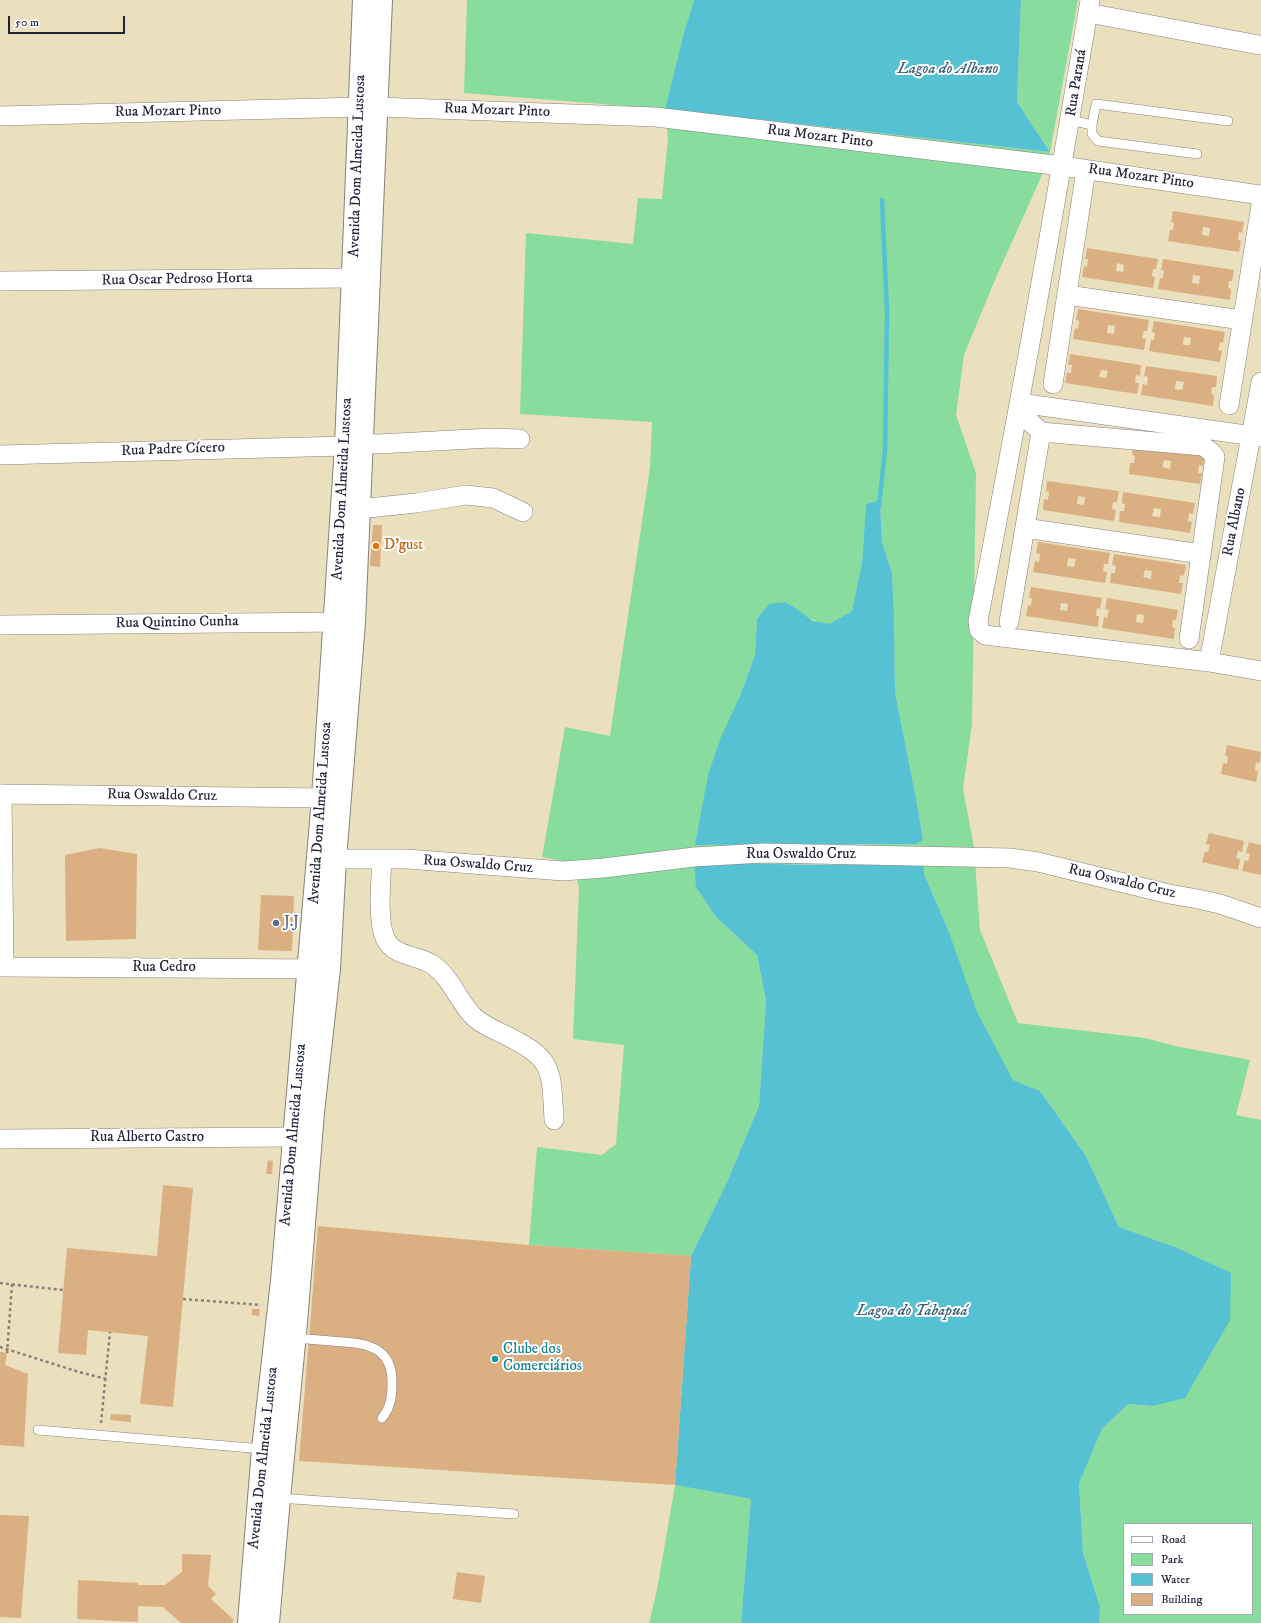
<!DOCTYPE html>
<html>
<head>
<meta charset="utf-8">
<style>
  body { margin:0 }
  #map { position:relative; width:1261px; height:1623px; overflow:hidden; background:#ebe0be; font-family:"IM FELL DW Pica",serif }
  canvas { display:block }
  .legend { position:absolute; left:1123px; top:1523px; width:130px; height:92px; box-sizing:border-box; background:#fff; border:1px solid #a7a7b1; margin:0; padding:5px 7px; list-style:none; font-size:12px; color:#22223b }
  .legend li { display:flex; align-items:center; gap:8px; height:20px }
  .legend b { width:20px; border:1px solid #a7a7b1 }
  .scale { position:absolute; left:8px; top:16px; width:117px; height:18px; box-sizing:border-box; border:2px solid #22223b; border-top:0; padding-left:5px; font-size:12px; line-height:14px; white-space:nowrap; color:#22223b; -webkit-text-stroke:3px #fff; paint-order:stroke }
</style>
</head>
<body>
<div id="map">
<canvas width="1261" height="1623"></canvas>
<ul class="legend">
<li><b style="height:5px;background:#fff"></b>Road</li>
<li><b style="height:11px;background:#87dc9e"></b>Park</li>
<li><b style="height:11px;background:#56c1d2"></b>Water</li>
<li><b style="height:11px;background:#daaf82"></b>Building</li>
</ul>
<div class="scale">50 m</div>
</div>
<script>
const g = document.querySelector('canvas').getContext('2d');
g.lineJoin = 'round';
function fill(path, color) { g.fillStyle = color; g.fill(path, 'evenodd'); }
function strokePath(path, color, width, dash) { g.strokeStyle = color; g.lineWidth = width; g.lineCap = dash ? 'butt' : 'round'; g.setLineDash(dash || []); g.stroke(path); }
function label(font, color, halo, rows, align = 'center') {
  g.font = font + ' "IM FELL DW Pica",serif'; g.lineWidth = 4; g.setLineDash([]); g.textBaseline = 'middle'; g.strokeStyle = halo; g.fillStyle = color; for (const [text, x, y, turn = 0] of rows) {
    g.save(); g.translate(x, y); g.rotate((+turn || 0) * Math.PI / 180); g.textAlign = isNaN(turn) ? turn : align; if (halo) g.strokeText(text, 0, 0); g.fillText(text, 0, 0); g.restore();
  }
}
fill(new Path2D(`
  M467,0H694L683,36L665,109L1050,152L1017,102L1021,0H1078L1050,152L1039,182L997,275L964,355L956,415L976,473L972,724L963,789L974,847L980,930L1018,1023L1145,1038L1175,1046L1250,1060L1236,1115L1261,1120V1623H1099L1100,1607L1083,1553L1079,1482L1102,1429L1128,1404L1152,1406L1231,1274L1175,1247L1119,1227L1086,1156L1040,1091L1013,1080L976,1012L949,932L924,874L882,865L726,863L696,887L715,916L757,955L766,1001L759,1106L727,1182L691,1256L529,1245L537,1147L602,1155L616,1144L624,1045L573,1039L579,888L573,863L542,857L565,727L610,736L650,468L652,422L520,414L526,233L633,244L638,198L662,199L668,138L665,109L464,93ZM880,500L882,542L892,573L894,612L895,692L916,798L923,840L916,844L705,845L740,696L755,655L757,619L786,602C797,609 816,626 830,624C835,623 847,614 852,611L862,563L866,504ZM1124,1524H1252V1614H1124Z
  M675,1485L751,1499L741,1623H649L657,1590Z`), '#87dc9e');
fill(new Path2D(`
  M694,0H1021L1017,102L1050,152L665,109L683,36Z
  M880,500L882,542L892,573L894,612L895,692L916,798L923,840L917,844H882L695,845L708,775L721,737L740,696L755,655L757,619L769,604L786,602L801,612L813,621L830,624L852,611L862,563L866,504Z
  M694,861C770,865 847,866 923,863L924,874L949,932L977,1012L1013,1080L1040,1091L1086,1156L1119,1227L1175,1247L1231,1273L1230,1320L1185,1398L1152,1406L1128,1404L1102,1429L1079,1483L1083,1553L1100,1607L1099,1623H741L751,1499L675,1485L691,1256L727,1182L759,1106L766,1001L757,955L715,916L696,887Z`), '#56c1d2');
strokePath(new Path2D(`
  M879,506L885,450L887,312L882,200`), '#56c1d2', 4.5);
fill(new Path2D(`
  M1173,211L1244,222L1242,233L1239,232L1238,240L1241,241L1239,252L1168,241L1170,230H1173L1174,223L1171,222ZM1203,227L1210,228L1209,236L1202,235Z
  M1087,248L1158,259L1156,269H1153L1152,276L1155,277L1153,288L1082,277L1084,266L1087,267L1088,259H1085ZM1117,263L1124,265L1123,272L1116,271Z
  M1163,259L1234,270L1232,281H1229L1228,288L1231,289L1230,300L1158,289L1160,278H1163L1164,271L1161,270ZM1193,275L1200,276L1199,284L1192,283Z
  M1078,309L1149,320L1147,331H1144L1142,338L1146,339L1144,350L1073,339L1075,328L1078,329L1079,321L1076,320ZM1108,325L1115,326L1114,334L1107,333Z
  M1154,321L1225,332L1223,343L1220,342L1218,350L1222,351L1220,362L1149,351L1151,340H1154L1155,333L1152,332ZM1184,337L1191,338L1190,345H1183Z
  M1070,354L1141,365L1140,376L1136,375L1135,383H1139L1137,394L1065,383L1067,372L1071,373L1072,365H1068ZM1101,370L1108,371L1106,378L1099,377Z
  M1146,366L1217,376L1216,387H1212L1211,394L1214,395L1213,406L1141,395L1143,384L1147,385L1148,377L1144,376ZM1176,381L1184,382L1182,390L1175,389Z
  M1133,444L1205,455L1203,466L1199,465L1198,473H1202L1200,484L1129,474L1130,463H1134L1135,456L1132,455ZM1164,460L1171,461L1170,469L1162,467Z
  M1047,481L1119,491L1117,502H1113L1112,509L1116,510L1114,521L1043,510L1044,499L1048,500L1049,492L1046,491ZM1078,496L1085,497L1084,505L1077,504Z
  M1123,492L1195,503L1193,514L1189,513L1188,521L1192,522L1190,533L1119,522L1120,511H1124L1125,504L1122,503ZM1154,508L1161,509L1160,517L1152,516Z
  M373,525H382L380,567L370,566Z
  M1038,542L1110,553L1108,564H1104L1103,571L1107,572L1105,583L1033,572L1035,561L1039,562L1040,554L1036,553ZM1068,558L1076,559L1074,567L1067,566Z
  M1114,554L1186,565L1184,576L1180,575L1179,583H1183L1181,594L1110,583L1111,573H1115L1116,566L1112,565ZM1145,570L1152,571L1151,579L1143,577Z
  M1031,587L1102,598L1100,609L1097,608L1096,616H1099L1098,627L1026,616L1028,605L1031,606L1032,598H1029ZM1061,603L1068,604L1067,611L1060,610Z
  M1107,598L1178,610L1176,620H1173L1172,627L1175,628L1174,639L1102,628L1104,617L1107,618L1109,610L1105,609ZM1137,614L1144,615L1143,623L1136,622Z
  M1227,745L1261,752L1260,763L1256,762L1255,770L1258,771L1256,782L1221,774L1223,763L1227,764L1228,756H1225Z
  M1209,833L1244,841L1242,852L1238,851L1236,858L1240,859L1238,870L1202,862L1205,852H1208L1210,845L1206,844Z
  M1249,842L1261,845V875L1242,871L1245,860L1248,861L1250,854L1246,853Z
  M99,848L137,854L136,939L66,941L65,855Z
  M261,895L294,896L292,951L258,950Z
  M268,1160L273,1161L272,1174H266Z
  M163,1185L193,1188L173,1407L140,1404L148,1336L88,1330L86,1355L58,1353L67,1248L157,1256Z
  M318,1226L529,1245L691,1256L675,1485L299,1461Z
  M252,1309H260L259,1316L252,1315Z
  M0,1352L7,1353L5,1365L28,1374L24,1447L0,1445Z
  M111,1414L131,1415V1422L110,1420Z
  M0,1515L29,1516L21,1618L0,1617Z
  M182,1554L211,1555L208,1586L216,1594L211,1599L234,1620L231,1623H181L163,1607L138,1606V1622L77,1619L78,1580L138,1583V1585H165L182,1572Z
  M457,1572L485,1576L481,1603L453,1599Z`), '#daaf82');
const service = new Path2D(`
  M1070,120L1092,125
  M1197,154L1098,141L1092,134V125L1096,104L1228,121
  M295,1338C307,1339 319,1340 331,1341C362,1343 393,1344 392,1383C392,1396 391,1407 382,1418
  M38,1430L263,1449
  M278,1498L514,1514`);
const minor = new Path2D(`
  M1090,0C1055,208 1018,415 978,621L979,630L985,635L1209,662L1261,671
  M1088,13L1259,45
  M377,107L656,117L1062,166L1261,195
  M0,116L361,107
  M0,281L353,278
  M1067,295L1242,320
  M1053,384L1086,170
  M1020,403L1261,437
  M1229,405L1261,205
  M1041,432L1203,446L1211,452L1215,457L1189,639
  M361,443L378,444L491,438L520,439
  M0,455L346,446
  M359,509L416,503L466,495L493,498L523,512
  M1025,528L1201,554
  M1009,622L1041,432L1018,411
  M0,625L348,622
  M1209,662L1261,382
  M0,794L323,798
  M2,794L4,967
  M335,859H407L563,871L604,868L694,857L763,853L1010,858L1038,862L1169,894L1198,899L1220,904L1261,918
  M382,859C381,880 377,920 385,938C394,958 418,954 433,965C451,978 458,1000 472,1015C480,1024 493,1029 503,1034C554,1059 551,1067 554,1120
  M0,967L323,969
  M0,1139L293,1137`);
const primary = new Path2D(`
  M249,1623L263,1449L282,1281L323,798L346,446L364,0
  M268,1623L279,1498L296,1323L313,1112L329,969L335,859L354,622L381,0`);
strokePath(service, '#86817c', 10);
strokePath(minor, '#86817c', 20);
strokePath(primary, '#86817c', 24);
strokePath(new Path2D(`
  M0,1283L63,1290
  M183,1299L261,1305
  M0,1347L79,1372L106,1379
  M7,1353L12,1284
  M101,1423L110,1332`), '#86817c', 2.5, [3, 3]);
strokePath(service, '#fff', 9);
strokePath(minor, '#fff', 19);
strokePath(primary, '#fff', 22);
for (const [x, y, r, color] of [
  [376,546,4,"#e8710a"],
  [276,923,4,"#5c6f8a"],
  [495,1359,4,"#0f9aa8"]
]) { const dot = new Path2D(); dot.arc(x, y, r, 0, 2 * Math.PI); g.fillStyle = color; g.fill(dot); strokePath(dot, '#fff', 1.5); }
label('15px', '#22223b', '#fff', [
  ["Rua Paraná",1077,83,-81],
  ["Rua Mozart Pinto",497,111,2],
  ["Rua Mozart Pinto",168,112,-1],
  ["Rua Mozart Pinto",820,137,7],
  ["Avenida Dom Almeida Lustosa",358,166,-88],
  ["Rua Mozart Pinto",1141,177,8],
  ["Rua Oscar Pedroso Horta",177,280,-1],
  ["Rua Padre Cícero",173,450,-2],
  ["Avenida Dom Almeida Lustosa",343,489,-87],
  ["Rua Albano",1235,522,-79],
  ["Rua Quintino Cunha",177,623,-1],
  ["Rua Oswaldo Cruz",162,796,1],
  ["Avenida Dom Almeida Lustosa",321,813,-86],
  ["Rua Oswaldo Cruz",801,855],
  ["Rua Oswaldo Cruz",478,865,4],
  ["Rua Oswaldo Cruz",1122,882,13],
  ["Rua Cedro",164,968],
  ["Avenida Dom Almeida Lustosa",294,1135,-85],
  ["Rua Alberto Castro",147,1138],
  ["Avenida Dom Almeida Lustosa",264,1458,-84]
]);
label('15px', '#c56008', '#fff', [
  ["D'gust",384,546]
], 'left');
label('15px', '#4e5e75', '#fff', [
  ["J.J",284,923]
], 'left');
label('15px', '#0d838f', '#fff', [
  ["Clube dos",503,1350],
  ["Comerciários",503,1367]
], 'left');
label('italic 16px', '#376277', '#fff', [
  ["Lagoa do Albano",948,70],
  ["Lagoa do Tabapuá",912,1312]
]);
</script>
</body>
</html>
